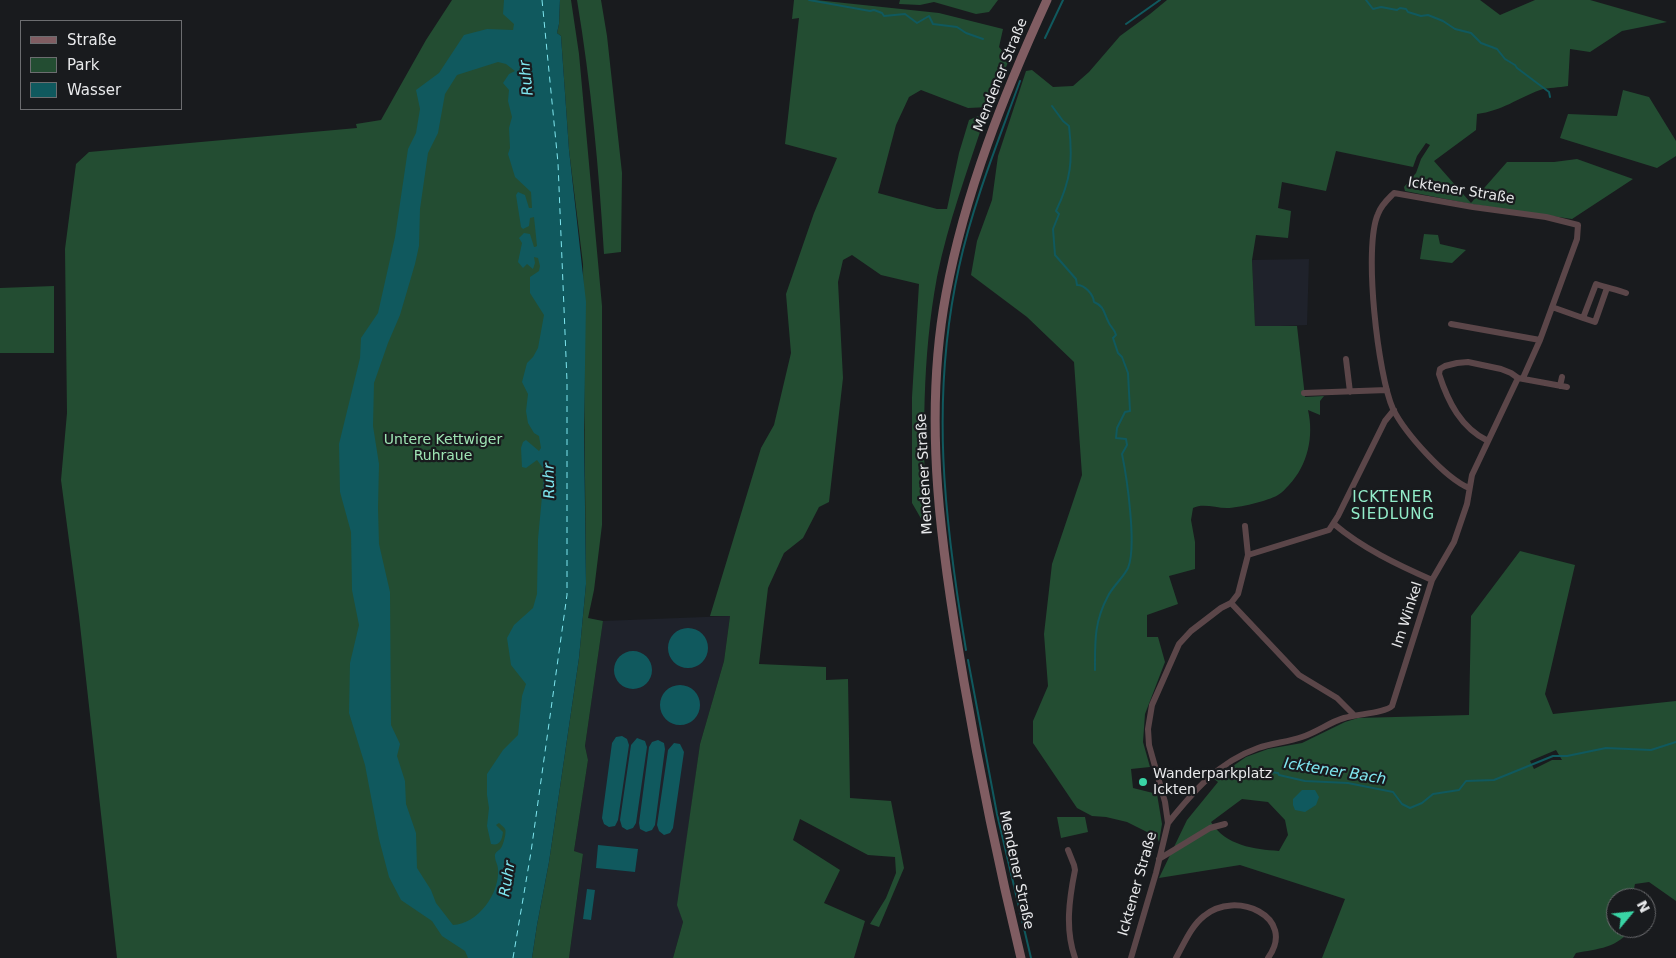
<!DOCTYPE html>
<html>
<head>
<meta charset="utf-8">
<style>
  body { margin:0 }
  #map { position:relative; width:1676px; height:958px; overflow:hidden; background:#191b1e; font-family:"DejaVu Sans",sans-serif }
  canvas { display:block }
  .legend { position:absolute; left:20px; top:20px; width:162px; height:90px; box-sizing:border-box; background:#191b1e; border:1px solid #6c6d70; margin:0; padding:6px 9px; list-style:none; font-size:15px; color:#e8e9eb }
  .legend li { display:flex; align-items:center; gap:10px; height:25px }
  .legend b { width:25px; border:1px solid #6c6d70 }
  .north { position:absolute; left:1606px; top:888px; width:50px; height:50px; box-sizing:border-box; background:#191b1e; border:1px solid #6c6d70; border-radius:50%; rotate:62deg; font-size:14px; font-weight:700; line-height:20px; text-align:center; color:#e8e9eb }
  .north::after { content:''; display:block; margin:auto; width:18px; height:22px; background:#39d4a5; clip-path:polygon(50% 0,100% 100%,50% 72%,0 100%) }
</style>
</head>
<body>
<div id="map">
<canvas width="1676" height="958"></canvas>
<ul class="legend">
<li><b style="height:6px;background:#805d62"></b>Straße</li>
<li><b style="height:14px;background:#234d32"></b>Park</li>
<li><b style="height:14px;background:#10595e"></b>Wasser</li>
</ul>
<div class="north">N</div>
</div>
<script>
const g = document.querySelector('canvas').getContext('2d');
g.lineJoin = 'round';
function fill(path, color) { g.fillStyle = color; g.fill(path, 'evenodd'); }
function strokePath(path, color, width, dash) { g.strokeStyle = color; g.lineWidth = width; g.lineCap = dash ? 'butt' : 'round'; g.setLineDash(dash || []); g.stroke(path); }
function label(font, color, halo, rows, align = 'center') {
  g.font = font + ' "DejaVu Sans",sans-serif'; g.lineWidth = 4.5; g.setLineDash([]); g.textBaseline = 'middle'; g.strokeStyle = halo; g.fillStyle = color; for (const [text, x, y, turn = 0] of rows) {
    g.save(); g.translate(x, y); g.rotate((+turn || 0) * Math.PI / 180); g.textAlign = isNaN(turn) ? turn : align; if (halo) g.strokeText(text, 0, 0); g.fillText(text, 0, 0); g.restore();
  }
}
fill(new Path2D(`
  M1309,259L1307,325L1255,327L1252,260Z
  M730,616L724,661L700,744L678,905L683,922L673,958H569L583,855L574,851L588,760L585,746L603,621Z`), '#1f222b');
fill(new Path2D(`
  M452,0H534L563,450L497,958H117L79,616L61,480L67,413L65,249L76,164L89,152L357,128L356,124L381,120L426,40Z
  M560,0H571L579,54L602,306V525L594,590L588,618L603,621L585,746L588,760L574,851L583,854L569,958H532L537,925L549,862L579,658L586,584L583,264L569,150L561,36L557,33L559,24Z
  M577,0H601L607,36L622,173L621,252L604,254C599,169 591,84 577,0Z
  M794,0H816L939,13L1003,29L999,47L1009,60L989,107L968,108L921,90L909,97L896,125L878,193L937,209H947L959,153L969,120L978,116L985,117C968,169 948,223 937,277C922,358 923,437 926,519L923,522L912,503V397L919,284L881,275L852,255L843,260L838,282L843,378L829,502L819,507L803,538L784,553L768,588L759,664L826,667V680L848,679L850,798L891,801L904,868L879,927L870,924L886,898L896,873L895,857L868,855L800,819L793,840L840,870L824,903L865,921L854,958H673L683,922L677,905L700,744L724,661L730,616H710L761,448L774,425L791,353L786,294L814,213L837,158L785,144L799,18L792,19Z
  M900,0H998L989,12L976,14L934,2L920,5L899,4Z
  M1167,0H1480L1500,15L1535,0H1590L1667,22L1622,31L1590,52L1570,49L1568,86C1559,88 1549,87 1540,90C1518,98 1502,111 1477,114L1476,130L1434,161L1471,203L1507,162H1554L1577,159L1633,179L1572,219L1471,204L1405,191L1404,187L1416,173L1421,159L1430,145L1426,143L1417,156L1413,167L1336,151L1326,191L1282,182L1278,208L1291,211L1288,238L1256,235L1252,260L1255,326H1297L1305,397L1324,396L1320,401V415L1308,410C1314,436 1308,465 1289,485C1286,488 1282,493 1278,495C1268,501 1238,508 1227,508C1215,508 1203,503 1193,508L1191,520L1195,542V569L1169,576L1178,604L1147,615V637H1158L1165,662L1145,714L1143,742L1150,767L1131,769L1133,788L1157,794L1162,824L1159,842L1157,837L1127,822L1106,817L1092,816L1077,808L1033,743V721L1048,686L1044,634L1052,564L1082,475L1074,362L1027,317L971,275L977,241L992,200L998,156L1026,71L1032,70L1053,87L1073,86L1089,72L1120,36L1150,14Z
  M1623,90L1649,97L1676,141V156L1657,168L1560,138L1568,114L1617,116Z
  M1424,234L1438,235L1440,244L1466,250L1452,263L1420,259Z
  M54,286V353H0V288Z
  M1520,551L1575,565L1545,694L1553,714L1676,701V901L1649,882L1635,884L1632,898H1616V928H1631C1619,948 1597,949 1576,953L1573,958H1322L1345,899L1240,865L1159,878L1187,820L1218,782L1214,779L1246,757L1268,749L1302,743L1345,722L1358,718L1469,715L1471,616ZM1556,750L1562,760H1552L1534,769L1530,761ZM1242,799L1268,802L1285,820L1288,835L1279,851C1254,849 1226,846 1211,822Z
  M1057,817H1085L1088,832L1061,838Z`), '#234d32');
fill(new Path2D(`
  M504,0H560L559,24L557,33L561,36L569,150L586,302L584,429L586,584L579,658L549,862L537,925L532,958H468L465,951L442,936L432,921L401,900L389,877L379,839L365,765L349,713L350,663L359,625L352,590L351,532L340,492L339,444L360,358L361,338L378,313L395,237L408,149L416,133L420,109L416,90L439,73L464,35L487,29L513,30L514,24L503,14ZM498,62L506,64L515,71L509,74L503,83L509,90L508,101L512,117L509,128L510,148L508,154L515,177L531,192L532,208H529L525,195L518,192L516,195L521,227L523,229L529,226L530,218L534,217L537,246L535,247H534L530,234L524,233L519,238L522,243L518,262L523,268L527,264L533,269L535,263L534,257L538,258L540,266L539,271L530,277V293L544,315L538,348L533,357L527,363L522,382L528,394L526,411L528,423L534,433L539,436L541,448L539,451L526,440L523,442L521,448L522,467L526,468L537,460L543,468L544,475L538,539L537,594L533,608L514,625L507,638L511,665L526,684L522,696L518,735L503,750L487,774V795L489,808L487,826L491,844C500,846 502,840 503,832L496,825L499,823C501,825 504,827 505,829C507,832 503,845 501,848C499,851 494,852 495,857C495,861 498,865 498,869C500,893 478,924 453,925L436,903L431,890L417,868L416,833L406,804L405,781L397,756L400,744L391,725L390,592L379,544L378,508L379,464L373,426L374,383L388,343L400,315L415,264L419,246L420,209L428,153L438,133L445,94L457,75Z
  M668 648a20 20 0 1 1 40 0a20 20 0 1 1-40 0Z
  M614 670a19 19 0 1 1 38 0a19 19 0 1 1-38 0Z
  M660 705a20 20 0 1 1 40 0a20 20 0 1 1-40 0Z
  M622,736L627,739L629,745L618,820L615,826L609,827L604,824L602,818L612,743L616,737Z
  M637,738L645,741L647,747L636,823L633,828L627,830L622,827L620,820L631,745Z
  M658,740L664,743L665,749L655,825L652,830L646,832L640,829L639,823L649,747L652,742Z
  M674,743L680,744L684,752L673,828L670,833L664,835L659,831L657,825L668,750Z
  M1302,790H1315L1319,797L1316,805L1305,812L1295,810L1293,805V799Z
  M598,845L638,849L635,872L596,868Z
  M587,889L595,890L591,920L583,919Z`), '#10595e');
strokePath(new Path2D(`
  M809,0L870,11L874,10L882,13L884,16L905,14L917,23L929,16L933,24L957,27L966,33L983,39
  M1366,0L1373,9L1381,7L1397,10L1400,8L1406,9L1408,12L1421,16L1428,15L1443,21L1455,29L1471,33L1481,43L1497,49L1505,59L1515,65L1517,68L1549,92L1550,97
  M1126,24L1160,0
  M1045,38L1063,0
  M1052,106L1063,121L1069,126C1073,160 1071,180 1056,211L1059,214L1053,229L1055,255L1076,279L1077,285C1085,285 1093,294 1094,302C1104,306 1104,313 1108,321C1110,327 1115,329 1116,335L1113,338L1118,353L1122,357L1128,373L1130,411L1125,412L1117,428L1116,438L1126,439L1127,445L1122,454C1127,478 1137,547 1128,568C1123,578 1113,586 1108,596C1094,622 1095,642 1095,670
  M966,650C944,519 930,398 959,267C973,203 998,142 1020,81
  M968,660L997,814L1031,958
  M1239,778L1249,777L1262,771L1278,773L1279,775L1305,781L1348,783L1393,792L1402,804L1410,808L1422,803L1433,794L1459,790L1466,781L1494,780L1553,756H1567L1606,748L1651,750L1676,742`), '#10595e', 2);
strokePath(new Path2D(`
  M513,958L531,852L567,595V381L558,163L542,0`), '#7fe7f0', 1, [6, 5]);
strokePath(new Path2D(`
  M1552,307L1583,318L1596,284C1607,288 1616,289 1626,293
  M1583,318L1595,322L1607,288
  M1451,324L1540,340
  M1346,359L1350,392
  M1560,386L1562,377
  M1304,393L1387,390
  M1488,441C1461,428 1448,402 1439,374L1440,369L1445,366L1457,363L1468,362L1501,369L1511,373L1518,378L1567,387
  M1469,488C1445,478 1405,433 1393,409C1378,376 1363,247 1378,214C1381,205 1388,199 1394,193L1473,207L1546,217L1578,225L1577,239L1540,340L1523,378
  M1334,524C1362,548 1398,565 1432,580
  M1245,526L1248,555
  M1231,603L1299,675L1337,698L1354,715
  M1168,823C1193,792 1218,762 1258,748C1272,743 1288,742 1302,737C1317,732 1330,722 1344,718C1357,714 1385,713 1392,706L1432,580L1454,542L1467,504L1472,475L1518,378
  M1068,850L1074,865L1075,870C1069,900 1065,929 1075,958
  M1159,859L1210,828L1225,824
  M1131,958L1156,873L1168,823L1165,802L1149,745L1148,729L1152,705L1179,644L1191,631L1221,608L1231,603L1238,594L1248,555L1329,530L1338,516L1385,421L1394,410
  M1176,958C1184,944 1191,926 1204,916C1235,889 1298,917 1268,958`), '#5b4649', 6);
strokePath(new Path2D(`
  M1021,958C999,867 980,775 964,682C942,555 922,422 946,294C965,192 1004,94 1047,0`), '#805d62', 9);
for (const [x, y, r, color] of [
  [1143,782,5,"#39d4a5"]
]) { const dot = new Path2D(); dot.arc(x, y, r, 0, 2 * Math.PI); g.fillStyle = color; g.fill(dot); strokePath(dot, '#191b1e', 2); }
label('14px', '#e8e9eb', '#191b1e', [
  ["Mendener Straße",1001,75,-68],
  ["Icktener Straße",1461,191,9],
  ["Mendener Straße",925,474,-93],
  ["Im Winkel",1408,615,-72],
  ["Mendener Straße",1016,870,78],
  ["Icktener Straße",1138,884,-74]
]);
label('14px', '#9ee4b4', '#191b1e', [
  ["Untere Kettwiger",443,440],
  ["Ruhraue",443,456]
]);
label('14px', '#e8e9eb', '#191b1e', [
  ["Wanderparkplatz",1153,774],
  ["Ickten",1153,790]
], 'left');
label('italic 15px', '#7fe7f0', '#191b1e', [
  ["Ruhr",527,78,-96],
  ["Ruhr",550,481,-91],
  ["Icktener Bach",1335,772,9],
  ["Ruhr",508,879,-81]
]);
g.letterSpacing = '1px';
label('15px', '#93edca', '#191b1e', [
  ["ICKTENER",1393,498],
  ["SIEDLUNG",1393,515]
]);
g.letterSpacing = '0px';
</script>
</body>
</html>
